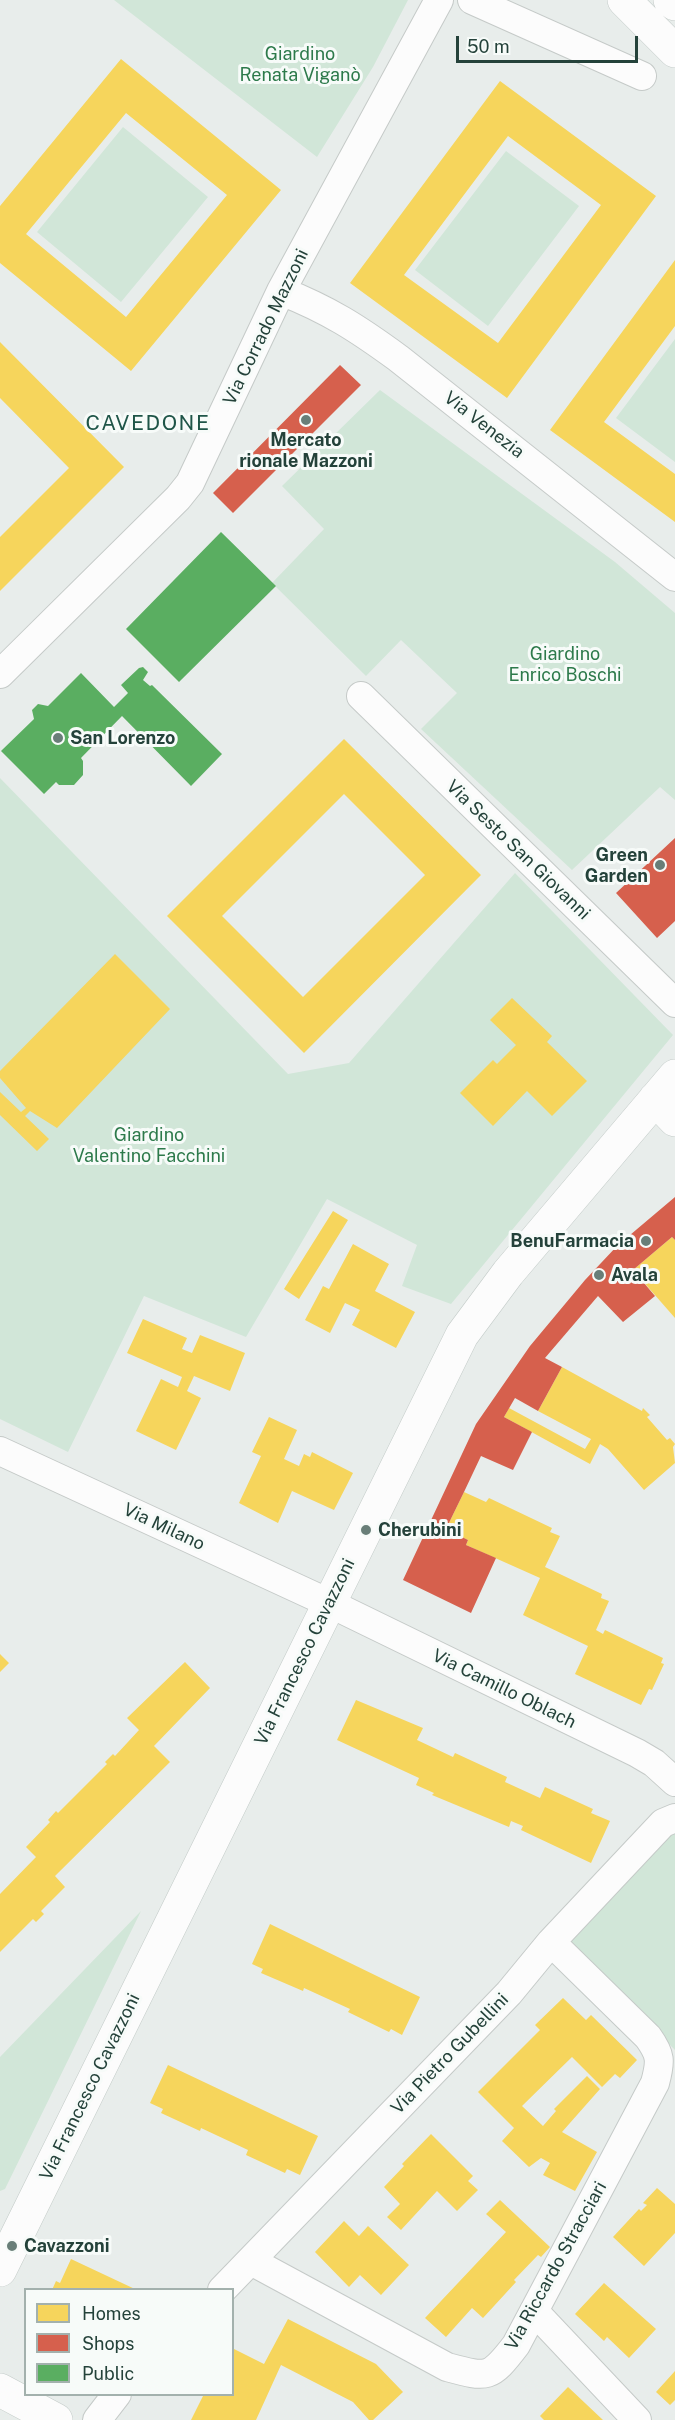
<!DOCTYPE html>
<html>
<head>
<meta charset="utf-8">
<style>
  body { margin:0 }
  #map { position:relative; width:675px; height:2420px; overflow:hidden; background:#e8edeb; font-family:"Public Sans",sans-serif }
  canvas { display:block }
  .legend { position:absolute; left:24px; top:2288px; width:210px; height:108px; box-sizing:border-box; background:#f7fbf9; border:2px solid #a3b1ad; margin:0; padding:8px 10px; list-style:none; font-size:18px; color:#24423a }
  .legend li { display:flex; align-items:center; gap:12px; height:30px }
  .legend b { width:30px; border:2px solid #a3b1ad }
  .scale { position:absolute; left:456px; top:36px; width:182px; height:27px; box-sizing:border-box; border:3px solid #24423a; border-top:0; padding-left:8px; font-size:18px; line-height:21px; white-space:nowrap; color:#24423a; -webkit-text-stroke:4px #f7fbf9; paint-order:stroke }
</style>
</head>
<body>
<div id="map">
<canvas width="675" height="2420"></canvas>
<ul class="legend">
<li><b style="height:16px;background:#f6d55c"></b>Homes</li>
<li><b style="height:16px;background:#d6604d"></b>Shops</li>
<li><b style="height:16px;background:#5aae61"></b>Public</li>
</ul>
<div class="scale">50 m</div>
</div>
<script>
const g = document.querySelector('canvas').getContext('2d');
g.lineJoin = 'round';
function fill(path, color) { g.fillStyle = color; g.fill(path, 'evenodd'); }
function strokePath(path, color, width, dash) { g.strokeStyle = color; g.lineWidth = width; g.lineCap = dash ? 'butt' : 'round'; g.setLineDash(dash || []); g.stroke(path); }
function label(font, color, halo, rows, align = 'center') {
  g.font = font + ' "Public Sans",sans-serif'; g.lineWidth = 6; g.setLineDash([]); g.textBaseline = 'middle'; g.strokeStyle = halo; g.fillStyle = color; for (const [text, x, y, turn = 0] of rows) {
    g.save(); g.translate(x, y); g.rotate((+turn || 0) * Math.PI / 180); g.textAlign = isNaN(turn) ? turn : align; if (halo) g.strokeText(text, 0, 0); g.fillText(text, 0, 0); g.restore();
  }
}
fill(new Path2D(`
  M114,0H408L373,67L317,157Z
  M123,127L208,197L121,302L37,232Z
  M506,151L579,206L488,326L415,270Z
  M675,339V462L616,418Z
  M380,390L615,562L675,613V800L660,787L572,870L421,729L457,693L401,640L366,676L272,583L324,529L282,486Z
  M0,778L288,1074L349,1063L515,873L673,1035L451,1304L402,1286L417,1245L327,1199L246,1337L144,1296L68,1452L0,1419Z
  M675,1831V2050L567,1942Z
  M141,1911L5,2189L0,2191V2057Z`), '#d1e6d8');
fill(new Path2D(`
  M121,59L281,190L131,371L0,263V206ZM126,113L227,195L126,317L26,234Z
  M500,81L656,196L507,398L350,283ZM508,136L601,205L498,343L404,275Z
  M675,260V326L604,422L675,474V522L550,430Z
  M0,342L124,467L0,591V537L69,468L0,398Z
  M344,739L481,875L304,1053L167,916ZM344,794L425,875L303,997L222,916Z
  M115,954L170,1009L57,1128L30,1111L25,1116L49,1139L37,1151L0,1115V1092L21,1112L26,1108L0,1078V1071Z
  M512,998L552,1036L547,1042L587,1081L552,1116L527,1091L493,1126L460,1093L493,1060L497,1064L516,1045L490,1020Z
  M333,1211L348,1220L299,1299L284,1289Z
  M672,1237L675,1240V1318L633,1270Z
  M353,1244L389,1264L375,1291L415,1312L396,1348L352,1325L360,1310L345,1303L330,1333L305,1320L323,1286L329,1289Z
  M143,1319L187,1338L182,1349L192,1353L200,1335L245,1353L230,1391L194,1376L187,1391L201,1398L176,1450L136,1431L161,1379L178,1387L182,1377L127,1353Z
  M562,1367L642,1411L643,1408L650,1415L647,1417L667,1440L670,1438L675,1444L673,1447L675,1463L644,1490L608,1449L600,1444L590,1464L504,1417L509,1408L585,1449L591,1439L538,1411Z
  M269,1417L297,1430L284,1459L299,1466L304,1454L310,1457L312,1452L353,1473L334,1510L292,1491L278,1523L239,1503L261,1456L252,1452Z
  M464,1492L486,1502L489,1498L552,1528L550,1532L560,1536L545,1567L602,1594L601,1598L609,1601L596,1630L603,1634L605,1630L663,1658L661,1663L664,1664L652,1690L649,1689L641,1705L575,1674L588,1646L523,1615L540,1578L466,1545L468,1540L446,1529Z
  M0,1654L9,1663L0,1672Z
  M185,1662L210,1688L154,1746L170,1762L55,1876L65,1887L41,1911L44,1914L36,1922L33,1919L0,1952V1894L36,1857L26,1847L50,1822L48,1820L56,1811L58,1813L107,1764L105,1762L113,1754L115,1756L139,1730L127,1718Z
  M356,1700L423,1728L417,1740L453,1757L455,1753L507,1777L505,1782L540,1798L545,1787L593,1809L591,1813L610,1821L591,1863L521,1830L523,1826L511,1821L509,1827L432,1795L434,1793L416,1785L419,1778L337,1740Z
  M270,1924L420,1997L402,2035L391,2029L389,2032L348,2012L350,2009L304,1988L303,1991L261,1973L263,1969L252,1964Z
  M563,1998L586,2020L591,2015L637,2060L620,2078L615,2074L602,2087L572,2057L522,2106L543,2126L556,2111L554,2109L587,2076L600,2089L562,2132L597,2152L575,2191L543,2175L550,2163L541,2158L529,2167L502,2141L514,2128L478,2092L540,2030L535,2025Z
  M168,2065L318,2136L300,2175L287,2169L285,2173L246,2155L248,2150L201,2128L200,2131L161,2113L163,2109L150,2103Z
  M431,2134L473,2176L468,2181L478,2190L457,2211L437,2191L401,2230L387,2217L400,2204L384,2187L404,2166L402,2164Z
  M657,2188L675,2204V2233L644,2266L613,2237L639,2209L641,2211L647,2205L643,2203Z
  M500,2200L550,2247L541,2257L538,2255L514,2280L516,2282L483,2318L472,2308L446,2337L425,2318L506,2232L486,2214Z
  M344,2221L359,2236L368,2226L409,2265L381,2295L360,2275L349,2287L315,2252Z
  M71,2259L137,2290H52L56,2281L60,2283Z
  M604,2283L656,2329L629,2358L607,2337L604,2341L575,2314Z
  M288,2319L376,2364L403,2392L373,2420H369L353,2402L281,2365L256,2420H191L204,2394H232V2348L264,2364Z
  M675,2371V2400L670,2405L656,2392Z
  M568,2387L603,2420H544L540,2416Z`), '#f6d55c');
fill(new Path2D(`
  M340,365L361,385L233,513L213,493Z
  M675,838V921L657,938L616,893Z
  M675,1197V1240L672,1237L633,1270L655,1296L623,1322L598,1296L545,1358L562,1367L538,1411L515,1398L504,1417L532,1432L513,1470L481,1456L464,1492L446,1529L468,1540L466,1545L496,1558L471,1613L403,1580L476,1424L530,1346L585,1280L617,1246Z`), '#d6604d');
fill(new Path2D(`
  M221,532L276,586L179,682L126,629Z
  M143,667L148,672L143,680L150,686L152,685L222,754L191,786L122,716L81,758L83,761V775L74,785H59L56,782L44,794L1,751L34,719L32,710L38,704L48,706L81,673L114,707L128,693L121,685L139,668Z`), '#5aae61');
const street = new Path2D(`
  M472,0L642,76
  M281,291C329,310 357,328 398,358L675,577
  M0,674L178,498L190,483L281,291L439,0
  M361,696L675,1003
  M0,1451L329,1603L637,1753L654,1763L675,1782
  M251,2261L447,2367C488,2378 490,2379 516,2345L655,2083C661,2061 661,2055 648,2037L551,1942
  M222,2290L509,1993L551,1942L663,1823L675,1818
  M534,2311L637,2420
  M97,2420L117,2394`);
const secondary = new Path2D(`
  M624,0L675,51
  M670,0L675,4
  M655,1099L675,1120
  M0,2270L462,1335L508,1273L675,1076
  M0,2390L56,2420`);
strokePath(street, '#c5cac8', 30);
strokePath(secondary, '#c3cbc8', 34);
strokePath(street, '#fcfcfc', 28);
strokePath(secondary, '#fcfcfc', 33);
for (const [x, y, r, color] of [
  [306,420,6,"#697e78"],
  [58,738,6,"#697e78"],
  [660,865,6,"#697e78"],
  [646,1241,6,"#697e78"],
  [599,1275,6,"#697e78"],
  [366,1530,6,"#697e78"],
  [12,2246,6,"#697e78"]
]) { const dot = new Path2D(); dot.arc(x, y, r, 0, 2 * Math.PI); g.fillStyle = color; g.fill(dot); strokePath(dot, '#f7fbf9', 2); }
label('18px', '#2d7a4b', '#f7fbf9', [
  ["Giardino",300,54],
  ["Renata Viganò",300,75],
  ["Giardino",565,654],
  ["Enrico Boschi",565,675],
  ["Giardino",149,1135],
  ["Valentino Facchini",149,1156]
]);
label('18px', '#24423a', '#f7fbf9', [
  ["Via Corrado Mazzoni",266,327,-64],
  ["Via Venezia",484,425,38],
  ["Via Sesto San Giovanni",518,850,44],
  ["Via Milano",164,1527,25],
  ["Via Francesco Cavazzoni",305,1652,-64],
  ["Via Camillo Oblach",504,1689,26],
  ["Via Pietro Gubellini",450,2054,-46],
  ["Via Francesco Cavazzoni",90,2087,-64],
  ["Via Riccardo Stracciari",556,2266,-61]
]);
label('bold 18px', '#24423a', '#f7fbf9', [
  ["Mercato",306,440,"center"],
  ["rionale Mazzoni",306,461,"center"],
  ["San Lorenzo",70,738],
  ["Green",648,855,"right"],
  ["Garden",648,876,"right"],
  ["BenuFarmacia",634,1241,"right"],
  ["Avala",611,1275],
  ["Cherubini",378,1530],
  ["Cavazzoni",24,2246]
], 'left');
g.letterSpacing = '1.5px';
label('21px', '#1f5548', '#f7fbf9', [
  ["CAVEDONE",148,424]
]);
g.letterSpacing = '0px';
</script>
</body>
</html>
